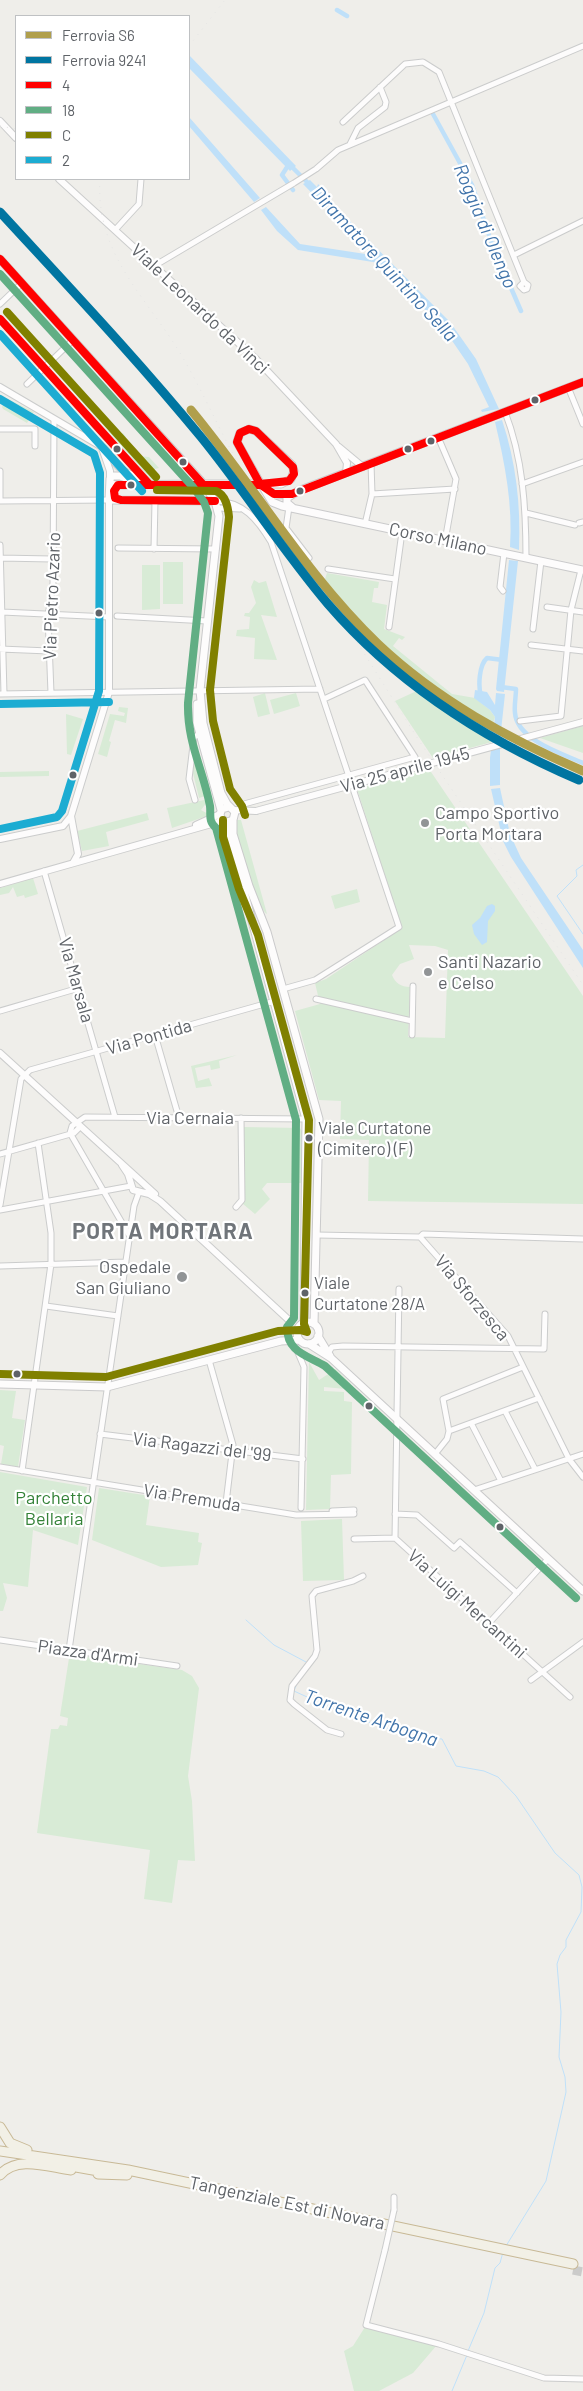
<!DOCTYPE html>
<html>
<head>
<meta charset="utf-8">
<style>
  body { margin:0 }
  #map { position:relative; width:583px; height:2391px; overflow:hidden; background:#efeeea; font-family:Barlow,sans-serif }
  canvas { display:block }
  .legend { position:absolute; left:15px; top:15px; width:175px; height:165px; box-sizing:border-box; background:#fff; border:1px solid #bfc1c3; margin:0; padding:6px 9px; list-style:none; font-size:15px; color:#5f6368 }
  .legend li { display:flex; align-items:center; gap:10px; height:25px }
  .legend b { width:25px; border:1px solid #bfc1c3 }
</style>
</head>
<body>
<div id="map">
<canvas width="583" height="2391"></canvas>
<ul class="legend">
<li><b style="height:6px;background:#b09f4c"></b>Ferrovia S6</li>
<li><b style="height:6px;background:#0075a1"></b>Ferrovia 9241</li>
<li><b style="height:6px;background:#f00"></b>4</li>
<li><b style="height:6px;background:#61ae84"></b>18</li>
<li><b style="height:6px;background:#808000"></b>C</li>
<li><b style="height:6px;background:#1cacd2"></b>2</li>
</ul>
</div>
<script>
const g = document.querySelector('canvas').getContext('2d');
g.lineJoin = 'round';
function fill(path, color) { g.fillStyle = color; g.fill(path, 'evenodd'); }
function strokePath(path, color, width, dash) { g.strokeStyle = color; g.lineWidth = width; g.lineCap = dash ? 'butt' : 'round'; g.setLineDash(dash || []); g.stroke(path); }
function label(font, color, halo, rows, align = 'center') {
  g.font = font + ' Barlow,sans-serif'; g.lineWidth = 4.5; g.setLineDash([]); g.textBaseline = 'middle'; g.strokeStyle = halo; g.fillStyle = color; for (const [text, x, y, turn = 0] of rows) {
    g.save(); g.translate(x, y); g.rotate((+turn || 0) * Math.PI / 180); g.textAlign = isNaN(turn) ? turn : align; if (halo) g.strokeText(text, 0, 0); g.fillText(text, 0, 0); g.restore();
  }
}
fill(new Path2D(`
  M6,398L34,412L27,423L3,409L2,407Z
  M113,427L120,435L123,433L126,437L124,439L138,456L149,457L159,468L155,469V478H158V481L150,479L108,431Z
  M163,562H183V604H163Z
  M142,565H160V609L142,610Z
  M327,573L379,582L378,588H374L372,602L387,605L384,629L405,637L402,640L399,638L393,646L452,694L475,698L490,710L495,717L493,724C425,685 372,643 325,579Z
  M254,580L259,583L266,581L277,617L261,615L277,660L254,659L255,638L236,636L237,630L249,629L250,617L244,616L245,613H249L256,603L251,587Z
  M423,688L493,731L492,742L433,758L395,701Z
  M265,693L270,714L258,717L253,697Z
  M296,693L300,706L274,714L270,700Z
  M119,707L128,708L126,723L115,720L109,741L111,742L107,757L98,754L110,714L124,716L125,713L118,711Z
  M66,714L83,719L71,755L67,754Z
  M583,726V753L540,738Z
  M195,739L209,786L204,790L205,796L199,798L192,769Z
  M429,769L583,996V1204L368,1201L369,1140L340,1139L341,1101L319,1100L295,1011L320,1004L315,983L326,979L402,928L357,789ZM409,945L435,946L448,950L445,1038L408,1037L410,987C401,987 395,983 392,975L400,964L414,959Z
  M49,771V776L0,777V772Z
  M204,800L207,802L201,810L210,815L172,828L167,808Z
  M147,813L149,820L106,832L109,846L82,851L77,831Z
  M237,820H241L267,914C257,908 231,830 237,820Z
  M33,878L38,894L25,898L24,895L17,897L13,887L9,893L0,895V888Z
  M357,889L360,902L335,909L331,896Z
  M237,1055L219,1061L220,1068L211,1070L210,1065L195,1068L198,1081L209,1078L212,1086L196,1088L191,1066Z
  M243,1127L300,1128L303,1133L301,1183H267L262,1189L270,1199L255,1214L243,1204Z
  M309,1362L319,1380L336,1369L351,1384L346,1389L324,1387V1391L344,1392V1401L352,1402L351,1474L331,1475L330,1509L306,1510Z
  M0,1390L16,1391L12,1418L25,1420L18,1467L1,1464L4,1446L0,1445Z
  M0,1472L87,1487L78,1545L33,1530L28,1587L3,1583L7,1598L3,1611H0Z
  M99,1488L150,1496L146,1525L199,1533L198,1542L202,1543L198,1565L161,1567L92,1540Z
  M342,1519L344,1580L303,1581L301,1521Z
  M75,1655L182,1670L192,1676L199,1688L188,1776L192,1801L195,1861L178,1860L172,1903L144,1899L150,1850L37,1833L51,1729H58L60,1725L67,1726L68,1718L60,1716L69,1658L74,1659Z
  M365,2327L437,2345L413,2373L379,2391H354L344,2351L353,2346Z`), '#d8ebd6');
fill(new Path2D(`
  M189,55L296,166L290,171L189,68Z
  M189,117L260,198L254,202L189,126Z
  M310,180L317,187L318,184L320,186L319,190L450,322L476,359L499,409L482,412L481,410L489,407L468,364L444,329L379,263L298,250L277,231L261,210L266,207L300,244L372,255L303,184Z
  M502,420C516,462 521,505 519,550L510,547C513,505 505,464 495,422Z
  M509,560L518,561L504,692L497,691L496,689Z
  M475,690L487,692L495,705L496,693L505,694L500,740V785L490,786V758L495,717L490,710L474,698Z
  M500,788L510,834L521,858L583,950V968L511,857L503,841L491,789Z
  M492,904L495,906V911L488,921L487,942L482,945L474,934L472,925L480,918L487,906Z`), '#bfe0f9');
strokePath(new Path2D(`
  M583,865L576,870L577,876L557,896L583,934
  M246,1620L274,1645L306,1662
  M297,1683L294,1691C335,1710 397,1737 442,1739L456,1766L484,1771L498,1777L516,1796L555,1853L579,1875L582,1887L581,1912L566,1940V1947L560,1955L557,1964L561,2012L559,2057L565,2077L566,2092L546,2181L506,2246
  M468,2351L484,2313L495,2268L500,2263L503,2252
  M452,2391L467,2355`), '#bfe0f9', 1);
strokePath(new Path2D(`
  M337,10L347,16
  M433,114L472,185L492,244L521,311
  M289,164L282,175L293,190
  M290,165L311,186
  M501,687L516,689C516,697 514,705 515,713C517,740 563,754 583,763
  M481,696C478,686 479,665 487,658L503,660`), '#bfe0f9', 4.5);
strokePath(new Path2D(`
  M573,2270L583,2272`), '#cbcbca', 9, [9, 4.5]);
const minor = new Path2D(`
  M343,122L405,64L423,62L439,72L524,282L528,285L527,289L524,290L520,286L524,282
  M350,144L358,128L385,107L386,102L380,87
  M115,230L139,204L141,179
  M514,255L583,221
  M154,266L294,183L316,169L338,150L583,46
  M0,304L22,283
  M27,384L73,340
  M568,387L583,424
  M505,412C523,458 526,508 526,558
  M0,429H35V446
  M438,437L456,479L445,541
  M0,471V501
  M522,484L583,462
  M372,494L455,489
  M0,501L109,500
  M215,501C243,501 258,520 271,542L399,927L315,980L283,989
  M289,507L286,528L309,558
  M218,508L240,509
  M526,513L575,525
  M579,523L583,522
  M365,524L372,494L371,463
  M0,545L4,694
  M118,548L216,549
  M154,549L155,500
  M0,558L52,559
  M328,569L395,579
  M503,591L500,587L504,553
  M547,607L583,612
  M2,612L109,617
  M117,616L207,621
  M389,627L402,532
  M533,629L541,561
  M531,645L583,651
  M0,649L49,651
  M51,693L48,616L53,583L54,419
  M0,694L320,689
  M520,721L561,716L571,610L581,570
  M195,800L189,779L194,737L200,734
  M244,804L415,757L365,680L324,699
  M44,871L115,1117
  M316,999L412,1021
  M0,1011L79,988
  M155,1035L179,1118
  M412,1035L413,986
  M70,1133L72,1126L85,1117L306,1119
  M70,1133L129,1235
  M0,1154L74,1133L80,1127
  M0,1205L21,1079L30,1070L275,1001
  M236,1207L242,1200L241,1118
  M0,1210L131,1186
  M317,1235L420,1237L508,1336L569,1459L583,1477
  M420,1237L423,1234L583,1239
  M0,1266L126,1262
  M46,1306L118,1316
  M296,1348L304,1367L301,1508
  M328,1353L332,1347L343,1346L544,1349L545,1314
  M209,1360L233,1445L226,1503
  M505,1411L535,1469
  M471,1423L501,1481
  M449,1431L443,1399L523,1367
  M100,1434L303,1459
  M435,1454L447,1439L449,1431L539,1398
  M0,1467L296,1515L354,1514
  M22,1471L51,1264V1233L38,1143
  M474,1490L583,1454
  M332,1511L354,1510
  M395,1514L417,1515L454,1548L460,1542L517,1593
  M395,1538L399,1289
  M354,1539L395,1538L570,1697
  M489,1623L548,1559
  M0,1640L177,1666
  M69,1650L134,1206L139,1192
  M531,1680L583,1642
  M341,1734L327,1730L294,1704L290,1700L292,1686L315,1656L317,1650L312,1596L316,1591L353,1581L363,1576
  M394,2197V2210
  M385,2250L366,2325L439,2344L544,2378L583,2379`);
const tertiary = new Path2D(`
  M0,121L16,138
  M59,179L256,359L336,444L347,463L346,473
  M0,319L149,484
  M0,387L102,447C109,451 110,457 115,463C120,470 129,474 137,477L139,476V473
  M339,447L363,467
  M102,448L110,471V479
  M234,810L256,811
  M196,825L220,814
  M0,839L63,826L71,816
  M73,863L78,854L71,816L109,692V500
  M0,884L222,821
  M0,1053L155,1194
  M122,1165L128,1174L133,1190L149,1194L160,1201L291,1322`);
const secondary = new Path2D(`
  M0,259L201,481L215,501L219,516L200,690L203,723L221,793L227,804L235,812L233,820L227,822L221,819L220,814L222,809L229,807
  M259,481L272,502L282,506L583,570
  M110,483L115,485L191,484
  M140,483L120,476H112L110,479L109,500L215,501
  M266,492L275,495L291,494
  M293,508L287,503V498L298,491L583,382
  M197,704V723L221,810
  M233,820V834L249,886L267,932L319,1119L314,1324
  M225,822L306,1119L304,1323
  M297 1333a11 11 0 1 1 22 0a11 11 0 1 1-22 0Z
  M318,1336L330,1356
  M309,1344L331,1358L583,1591
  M0,1384L107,1387L281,1341L299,1340`);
const trunk = new Path2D(`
  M0,2127L10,2143L27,2150
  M0,2151L128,2170L573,2264
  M65,2165L104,2172
  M98,2174L127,2175
  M0,2175C17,2155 48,2167 71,2170`);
strokePath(minor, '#cbcccc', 7);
strokePath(tertiary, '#cbcccc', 8);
strokePath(secondary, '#cacacb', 9);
strokePath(trunk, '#c8b996', 11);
strokePath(minor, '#fdfcfc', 5);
strokePath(tertiary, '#fdfcfc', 6);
strokePath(secondary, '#fdfcfc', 7);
strokePath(trunk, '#f2f0e6', 9);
strokePath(new Path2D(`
  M189,46L225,0
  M0,126L16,129
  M100,179C95,259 152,301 187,365C212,409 229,453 258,496
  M0,212L186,418L318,584L335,607L418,739L583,985`), '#e4e4e4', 1, [1, 6]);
const minorBridge = new Path2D(`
  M385,2250L394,2210`);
const tertiaryBridge = new Path2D(`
  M256,811L583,722`);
const secondaryBridge = new Path2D(`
  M191,484H281L291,479L294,471L292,465L256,431L249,429L240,433L237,442L259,481`);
strokePath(minorBridge, '#cbcccc', 7, []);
strokePath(tertiaryBridge, '#cbcccc', 8, []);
strokePath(secondaryBridge, '#cacacb', 9, []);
strokePath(minorBridge, '#fdfcfc', 5);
strokePath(tertiaryBridge, '#fdfcfc', 6);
strokePath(secondaryBridge, '#fdfcfc', 7);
strokePath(new Path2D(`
  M0,259L208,490
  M0,319L149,484
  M249,429L256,431L293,467L294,474L289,481L260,484L237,442L240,433Z
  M261,485L274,494H292L583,382
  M215,501L121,500L115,498L114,491L118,485H261`), '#f00', 8);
strokePath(new Path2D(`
  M0,274L193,487L204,502L208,513L188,703C187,743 203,769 210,806C211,815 208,821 216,828L296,1120L294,1318L287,1327C287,1352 306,1355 325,1366L576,1598`), '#61ae84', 8);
strokePath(new Path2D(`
  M7,312L156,477
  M157,490L216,491C226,495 228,507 229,517L210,690L213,721L230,789L242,806L245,815
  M0,1374L106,1377L278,1331L300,1330L307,1332L304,1324L309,1120L258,935L239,889L223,837V820`), '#808000', 8);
strokePath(new Path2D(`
  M0,334L142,491
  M0,399L94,454L100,473L99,691L62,811L57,817L0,829
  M0,704L109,702`), '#1cacd2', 8);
strokePath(new Path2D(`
  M191,410C254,486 306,575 378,644C437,700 509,739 583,771`), '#b09f4c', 9);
strokePath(new Path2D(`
  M0,212C68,286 137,359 201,437C245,491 283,551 328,604C397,684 483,739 579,780`), '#0075a1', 9);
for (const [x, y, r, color] of [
  [535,400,4.5,"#5f6368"],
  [431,441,4.5,"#5f6368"],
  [117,449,4.5,"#5f6368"],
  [408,449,4.5,"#5f6368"],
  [183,462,4.5,"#5f6368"],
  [131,485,4.5,"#5f6368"],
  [300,491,4.5,"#5f6368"],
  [99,613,4.5,"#5f6368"],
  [73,775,4.5,"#5f6368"],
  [425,823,5,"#919496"],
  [428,972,5,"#919496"],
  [309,1138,4.5,"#5f6368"],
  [182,1277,6,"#919496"],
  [305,1293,4.5,"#5f6368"],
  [17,1374,4.5,"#5f6368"],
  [369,1406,4.5,"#5f6368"],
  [500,1527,4.5,"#5f6368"]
]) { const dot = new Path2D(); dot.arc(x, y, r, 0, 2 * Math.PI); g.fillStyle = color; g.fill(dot); strokePath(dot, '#fff', 2); }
label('17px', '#5f6368', '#fff', [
  ["Viale Curtatone",318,1128],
  ["(Cimitero) (F)",318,1149],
  ["Viale",314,1283],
  ["Curtatone 28/A",314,1304]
], 'left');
label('18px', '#5f6368', '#fff', [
  ["Viale Leonardo da Vinci",200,309,43],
  ["Corso Milano",438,539,12],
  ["Via Pietro Azario",52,596,-88],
  ["Via 25 aprile 1945",405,770,-15],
  ["Via Marsala",76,980,74],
  ["Via Pontida",149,1037,-16],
  ["Via Cernaia",190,1118],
  ["Via Sforzesca",472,1298,50],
  ["Via Ragazzi del '99",202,1447,7],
  ["Via Premuda",192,1498,9],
  ["Via Luigi Mercantini",467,1604,42],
  ["Piazza d'Armi",88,1653,8],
  ["Tangenziale Est di Novara",287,2203,12]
]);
label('18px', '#5f6368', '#fff', [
  ["Campo Sportivo",435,813],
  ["Porta Mortara",435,834],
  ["Santi Nazario",438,962],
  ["e Celso",438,983],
  ["Ospedale",171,1267,"right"],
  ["San Giuliano",171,1288,"right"]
], 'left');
label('18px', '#348238', '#fff', [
  ["Parchetto",54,1498],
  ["Bellaria",54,1519]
]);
label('italic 19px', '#4174aa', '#fff', [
  ["Roggia di Olengo",485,226,67],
  ["Diramatore Quintino Sella",384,264,47],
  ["Torrente Arbogna",371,1718,19]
]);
g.letterSpacing = '1px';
label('bold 22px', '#70757a', '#fff', [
  ["PORTA MORTARA",163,1232]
]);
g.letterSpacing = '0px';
</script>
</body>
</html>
